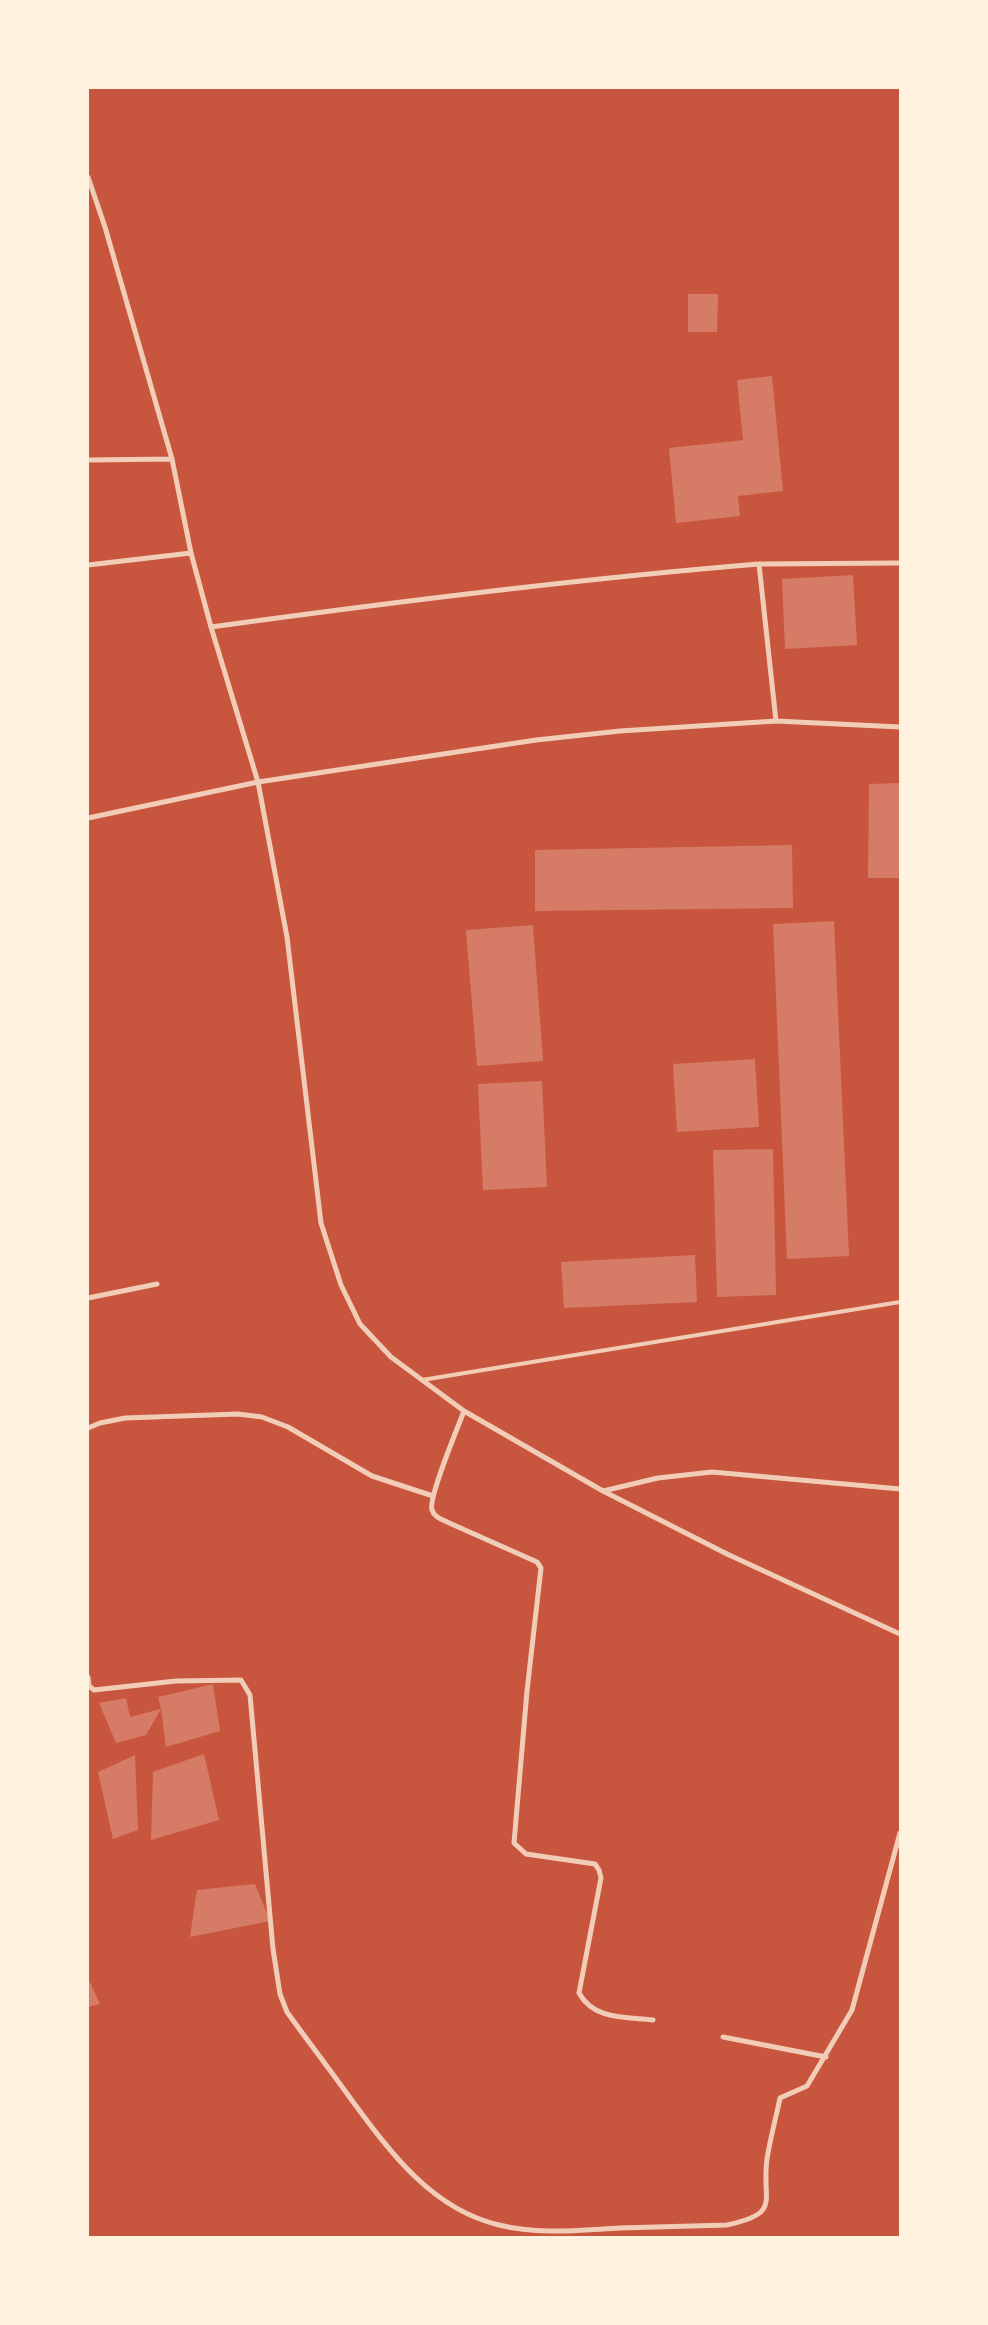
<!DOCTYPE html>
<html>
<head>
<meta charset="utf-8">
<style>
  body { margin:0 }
  #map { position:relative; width:988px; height:2325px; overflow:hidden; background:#c8553d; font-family:"Roboto Condensed",sans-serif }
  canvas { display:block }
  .frame { position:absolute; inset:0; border:89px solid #fff3e0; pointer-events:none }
</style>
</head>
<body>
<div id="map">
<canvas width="988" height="2325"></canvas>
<div class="frame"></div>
</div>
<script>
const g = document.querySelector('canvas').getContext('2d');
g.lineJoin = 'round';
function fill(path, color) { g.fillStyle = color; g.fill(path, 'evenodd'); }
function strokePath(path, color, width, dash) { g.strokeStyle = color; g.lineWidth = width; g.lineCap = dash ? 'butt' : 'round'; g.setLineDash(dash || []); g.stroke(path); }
fill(new Path2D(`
  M688,294H718L717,332H688Z
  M772,376L783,491L738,496L740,516L676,523L669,448L743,440L737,380Z
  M853,575L857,645L785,649L782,579Z
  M900,783V878H868L869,784Z
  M792,845L793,908L535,911V850Z
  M834,921L849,1256L787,1259L773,924Z
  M533,925L543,1061L477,1066L466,930Z
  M755,1059L759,1127L677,1132L673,1064Z
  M542,1081L547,1187L483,1190L478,1084Z
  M773,1149L776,1295L717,1297L713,1150Z
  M695,1255L697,1302L564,1308L561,1262Z
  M213,1684L220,1731L166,1747L161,1709L146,1735L116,1743L99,1703L126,1698L130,1717L161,1709L158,1697Z
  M204,1754L219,1820L151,1840L153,1772Z
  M135,1755L138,1830L113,1839L98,1772Z
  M255,1884L270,1921L190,1937L197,1890Z
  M88,1978L100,2004L88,2007Z`), '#d67c66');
strokePath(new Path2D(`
  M422,1380L900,1302`), '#f1ccb7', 4);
strokePath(new Path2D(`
  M88,177L105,227L172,459L191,553L211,627L258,782L287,937L321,1223L341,1285L360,1324L391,1357L464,1411L603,1491L727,1554L900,1634
  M88,460L172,459
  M759,564L900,563
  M88,565L191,553
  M211,627C393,602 575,579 759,564L776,721
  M88,818L258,782L536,740L620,731L776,721L900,727
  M88,1298L157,1284
  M464,1411C458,1427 428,1498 432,1510C434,1517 441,1519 447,1522L537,1562L541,1568L527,1691L514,1843L526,1854L595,1864L599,1870L601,1878L579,1993C594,2020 625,2017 653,2020
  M88,1428L100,1423L125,1418L238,1414L262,1417L288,1427L372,1476L433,1496
  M603,1491L658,1478L712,1472L900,1489
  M88,1677L89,1686L94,1690L176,1681L241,1680L250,1695L273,1949L280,1994L287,2012C307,2040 328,2067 348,2095C388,2149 430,2209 499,2225C539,2235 580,2230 620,2228C656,2227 691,2226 727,2225C783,2213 761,2201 767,2159C770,2139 776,2118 780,2098L807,2086L852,2010L900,1833
  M723,2037L826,2057`), '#f1ccb7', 5);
</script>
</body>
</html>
